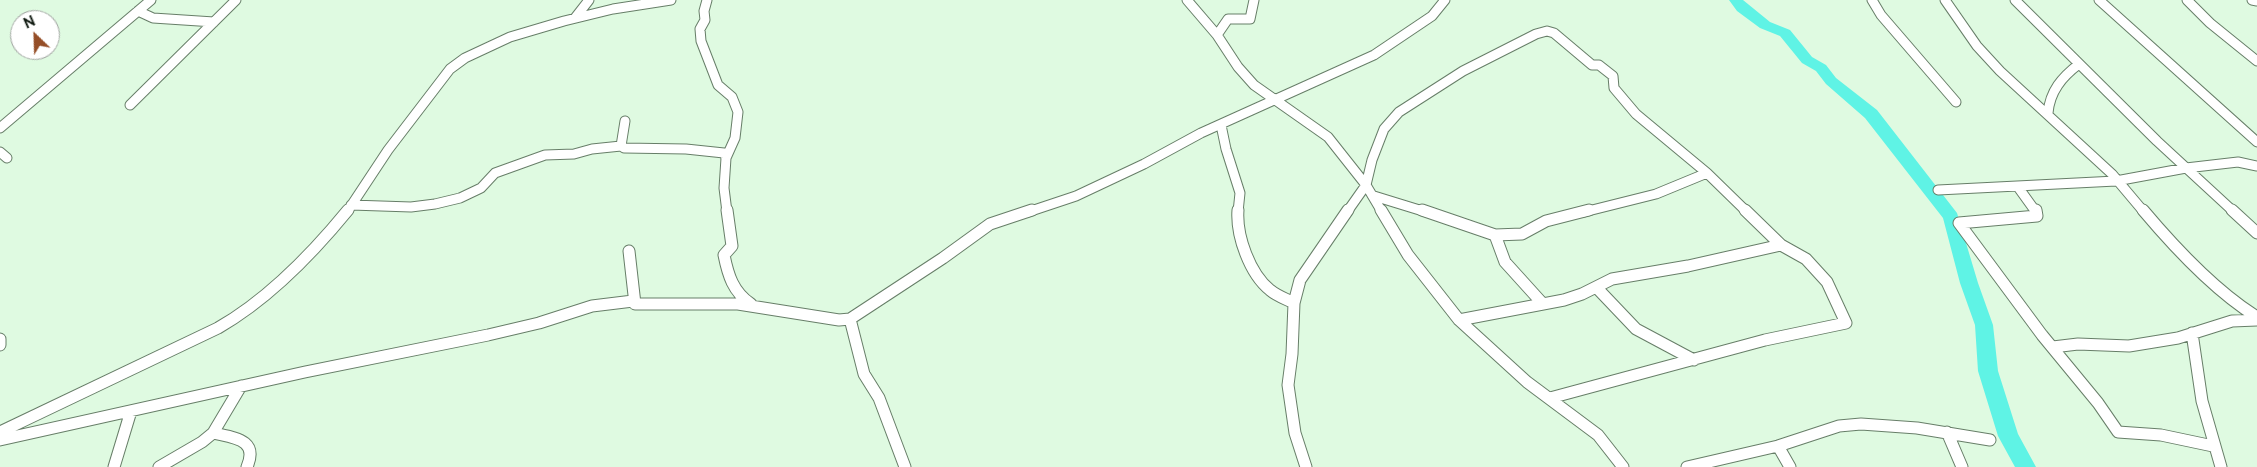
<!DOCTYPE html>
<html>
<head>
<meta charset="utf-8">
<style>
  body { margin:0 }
  #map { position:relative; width:2257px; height:467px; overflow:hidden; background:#dffae1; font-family:Raleway,sans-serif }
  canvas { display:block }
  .north { position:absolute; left:10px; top:10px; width:50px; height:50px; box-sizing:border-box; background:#fff; border:1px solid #a0a4a0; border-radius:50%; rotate:336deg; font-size:14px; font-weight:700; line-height:20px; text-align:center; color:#111b12 }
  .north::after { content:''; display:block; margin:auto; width:18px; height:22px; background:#954e27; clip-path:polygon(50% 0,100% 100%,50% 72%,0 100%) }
</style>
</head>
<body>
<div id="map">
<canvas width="2257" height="467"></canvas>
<div class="north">N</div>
</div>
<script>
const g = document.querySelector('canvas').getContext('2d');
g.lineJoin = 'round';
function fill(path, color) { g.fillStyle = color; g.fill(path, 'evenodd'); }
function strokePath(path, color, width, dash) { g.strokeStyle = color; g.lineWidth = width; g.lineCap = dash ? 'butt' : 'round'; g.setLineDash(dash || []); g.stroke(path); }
fill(new Path2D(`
  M1729,0H1743L1770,22L1790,30L1812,57L1826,65L1836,78L1877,110L1957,213L1978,283L1993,325L1998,371L2018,434L2036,467H2015L1998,436L1978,371L1975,325L1960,283L1943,218L1865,118L1826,84L1816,71L1802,63L1780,36L1760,28L1737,11Z`), '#5ff3e5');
const minorFar1 = new Path2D(`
  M707,0L704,11L705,20L700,29L701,41L718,85L732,97L738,112L735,138L726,158L724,188L727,212
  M1187,0L1217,35L1238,67L1254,85L1328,137L1366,185L1382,212
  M1872,0L1881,15L1956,102
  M1945,0L1977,46L2000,71L2112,174L2144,212
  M2015,0L2157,141L2234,212
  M2099,0L2257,142
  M2187,0L2210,23L2257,61
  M2252,0L2257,1
  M138,11L153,18L214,22
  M575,18L589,0
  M1217,35L1228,19H1250L1254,0
  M130,105L236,0
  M2048,113C2050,91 2062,77 2079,64
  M625,121L621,146L624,148L686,149L724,153L726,158
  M1221,125L1226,149L1240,193L1238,212
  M0,128L151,0
  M0,152L7,158
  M2018,187L2036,212
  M1938,190L2116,181L2186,168L2238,162L2257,166
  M1374,196L1426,212
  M351,205L411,207L435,204L460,198L481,188L495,173L545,155L574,154L592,149L621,146
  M347,212L388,150L450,69L465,58L510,37L564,21L613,9L671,0
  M1028,212L1076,196L1144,164L1201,133L1374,55L1432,16L1445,0
  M1347,212L1366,185L1372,160L1384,129L1399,112L1463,71L1536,34L1547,31L1554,33L1592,65H1599L1613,76L1614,88L1636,114L1707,173L1747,212
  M1584,212L1656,194L1707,173`);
const minor = new Path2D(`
  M727,210L732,246L724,255C728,275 733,292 751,304
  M1238,210C1236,236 1250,274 1270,290C1277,296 1286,299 1294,303
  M1381,210L1408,255L1459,320L1527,382L1598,435L1623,467
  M1422,210L1495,235L1522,234L1546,221L1589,210
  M2036,210L2037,216L1959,223L2042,335L2098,403L2118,432L2161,435L2213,446
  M2143,210C2175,248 2215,291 2257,317
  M2232,210L2257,233
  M1495,235L1505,262L1543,304
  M629,251L635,304H738L839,320L850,319L943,258L990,224L1032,210
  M1596,287L1636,329L1694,360
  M850,319L864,374L879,398L905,467
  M1459,320L1564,300L1582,294L1612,279L1688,266L1781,245
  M2192,333L2202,401L2221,467
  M0,339V345
  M2053,347L2078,344L2129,346L2178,338L2232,321L2257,320
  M1550,398L1765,340L1846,323L1827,282L1806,259L1781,245L1745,210
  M0,432L218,328C267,300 312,254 348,210
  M1947,432L1962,467
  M213,433C234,438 259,439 247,467
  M0,440L305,372L488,335L539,323L592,306L633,301
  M1778,446L1790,467
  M114,467L131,411
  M159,467L202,442L213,433L241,386
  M1306,467L1295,433L1288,385L1292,354L1294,303L1300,280L1348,210
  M1687,467L1778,446L1839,426L1861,424L1917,428L1990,440`);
strokePath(minorFar1, '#677e68', 11);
strokePath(minor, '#677e68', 13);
strokePath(minorFar1, '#fff', 9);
strokePath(minor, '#fff', 11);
</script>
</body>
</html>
